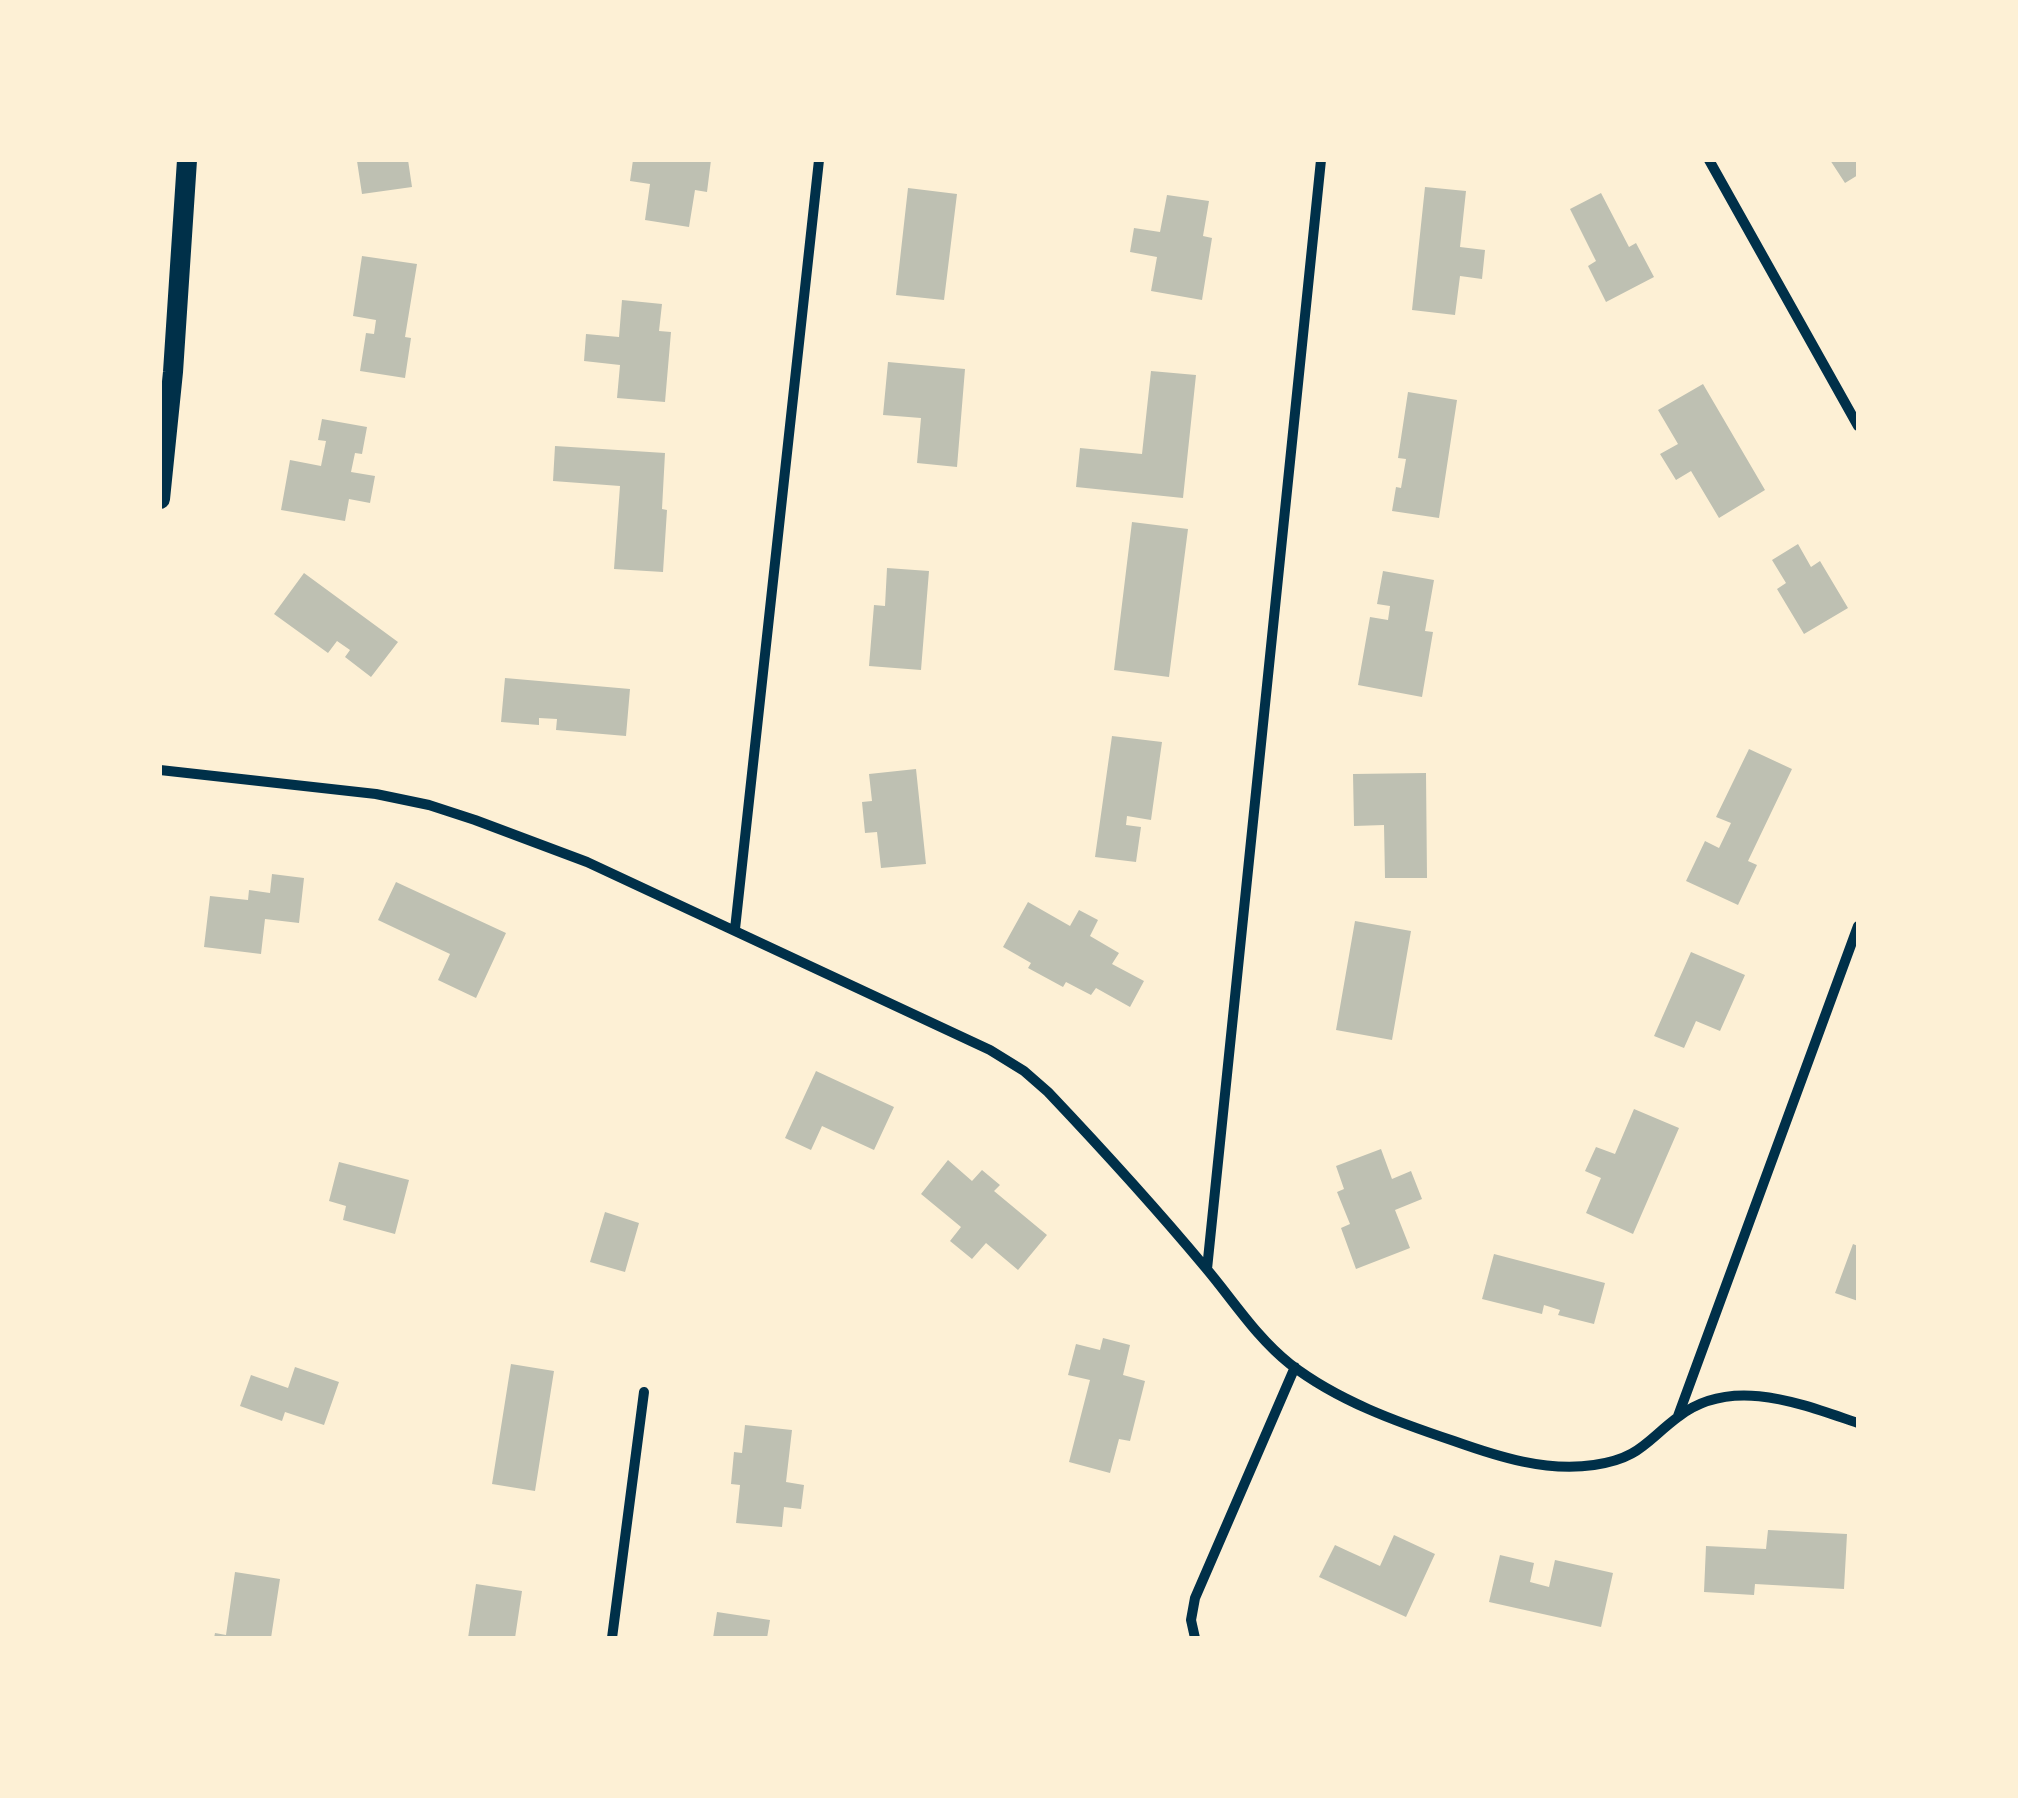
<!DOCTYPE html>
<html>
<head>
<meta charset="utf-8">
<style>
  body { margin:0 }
  #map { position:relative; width:2018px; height:1798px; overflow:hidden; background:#fdf0d5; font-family:"Open Sans",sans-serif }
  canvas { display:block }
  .frame { position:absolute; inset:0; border:162px solid #fdf0d5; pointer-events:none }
</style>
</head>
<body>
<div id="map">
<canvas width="2018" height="1798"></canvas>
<div class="frame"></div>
</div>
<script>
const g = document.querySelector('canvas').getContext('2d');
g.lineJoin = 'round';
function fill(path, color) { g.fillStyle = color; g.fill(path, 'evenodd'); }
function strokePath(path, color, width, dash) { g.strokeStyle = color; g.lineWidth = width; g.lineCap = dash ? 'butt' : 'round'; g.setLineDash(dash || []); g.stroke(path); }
fill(new Path2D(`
  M408,160L412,187L362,194L357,161Z
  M633,160H711L707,192L695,190L689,227L645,220L650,184L630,181Z
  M1830,160H1858V175L1845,183Z
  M1425,187L1466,191L1460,247L1485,250L1482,279L1460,276L1455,315L1412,310Z
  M908,188L957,194L944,300L896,295Z
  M1601,193L1629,247L1636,243L1654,277L1606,302L1588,266L1596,261L1570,209Z
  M1167,195L1209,201L1203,236L1212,238L1202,300L1151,291L1157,257L1130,252L1134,228L1160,232Z
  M362,256L417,264L405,337L411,338L405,378L360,371L366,333L374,334L376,320L353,316Z
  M622,300L662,304L659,331L671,332L665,402L617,398L620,365L584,361L586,334L619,337Z
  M888,362L965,369L957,467L917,463L921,418L883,415Z
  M1151,371L1196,375L1183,498L1076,487L1080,448L1142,454Z
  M1703,384L1765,490L1719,518L1691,471L1676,480L1660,454L1678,444L1658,410Z
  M1408,392L1457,400L1439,518L1392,511L1396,487L1401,488L1406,459L1398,458Z
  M322,419L367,427L362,454L355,453L351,472L375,476L370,503L349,499L345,521L281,510L290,460L321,466L326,441L318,440Z
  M555,446L665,453L662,509L667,510L663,572L614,569L620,486L553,481Z
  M1132,522L1188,529L1169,677L1114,670Z
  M1798,544L1811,567L1820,561L1848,608L1804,634L1777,589L1786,583L1772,560Z
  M887,568L929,571L921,670L869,666L874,605L885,606Z
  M1383,571L1434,580L1425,631L1433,632L1422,697L1358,685L1370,617L1388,620L1390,606L1377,604Z
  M304,573L398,642L371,677L345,657L350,650L337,641L328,653L274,614Z
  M505,678L630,689L626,736L556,730L557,719L539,718V725L501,722Z
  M1112,736L1162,742L1151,820L1127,816L1126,825L1141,827L1136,862L1095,857Z
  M1749,749L1792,769L1748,861L1757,865L1738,905L1686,881L1705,841L1719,848L1731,823L1716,817Z
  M916,769L926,864L881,868L877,832L865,833L862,802L872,801L869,774Z
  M1426,773L1427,878H1385L1384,825L1354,826L1353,774Z
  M272,874L304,878L299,923L265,919L261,954L204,947L210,896L248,900L249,890L270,893Z
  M396,882L506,933L476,998L438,980L450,954L378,920Z
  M1028,902L1070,926L1079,910L1098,920L1090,936L1119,953L1112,964L1144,981L1130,1007L1096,988L1091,995L1066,982L1063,987L1028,968L1031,963L1003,947Z
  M1355,921L1411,931L1392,1040L1336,1030Z
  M1691,952L1745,975L1720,1031L1696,1021L1684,1048L1654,1036Z
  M816,1071L894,1107L874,1150L822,1126L811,1150L785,1138Z
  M1634,1109L1679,1128L1633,1234L1586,1213L1601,1178L1585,1171L1596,1147L1615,1154Z
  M1381,1149L1392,1179L1411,1171L1422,1199L1395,1210L1410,1248L1356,1269L1341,1228L1350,1224L1337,1192L1344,1189L1336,1166Z
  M948,1160L972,1181L982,1170L1000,1185L994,1191L1047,1235L1018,1270L986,1243L972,1259L950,1241L961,1227L921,1194Z
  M339,1162L409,1180L395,1234L343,1220L346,1206L329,1201Z
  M605,1212L639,1223L625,1272L590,1262Z
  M1853,1244L1858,1246V1301L1835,1293Z
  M1494,1254L1605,1283L1594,1324L1558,1315L1560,1310L1544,1305L1542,1314L1482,1299Z
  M1103,1338L1130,1345L1123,1375L1145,1381L1130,1441L1119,1439L1110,1473L1069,1462L1090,1380L1068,1375L1076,1344L1100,1350Z
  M511,1364L554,1371L535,1491L492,1484Z
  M295,1367L339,1382L324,1425L285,1412L282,1421L240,1406L251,1375L288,1388Z
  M745,1425L792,1430L786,1482L804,1485L801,1509L784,1507L782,1527L736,1523L740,1485L731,1484L734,1452L742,1453Z
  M1768,1530L1847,1534L1844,1589L1755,1584L1754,1595L1704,1592L1706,1546L1766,1549Z
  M1394,1535L1435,1554L1406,1617L1319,1577L1335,1545L1380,1566Z
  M1500,1555L1534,1563L1530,1582L1549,1587L1555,1560L1613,1573L1601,1627L1489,1602Z
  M235,1572L280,1579L271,1638H214L215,1633L226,1635Z
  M476,1584L522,1591L515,1638H468Z
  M717,1612L770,1620L767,1638H713Z`), '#bec0b2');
strokePath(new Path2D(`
  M1709,160L1858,426
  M160,770L376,794L429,805L475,820L587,862L990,1050L1024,1071L1048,1092C1102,1149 1155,1207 1205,1267C1233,1300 1256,1337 1290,1364C1338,1401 1397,1422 1454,1441C1499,1457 1546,1472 1594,1465C1639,1459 1646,1441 1678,1417C1731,1375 1801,1404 1858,1423
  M735,929L819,160
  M1207,1269L1321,160
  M1678,1416L1858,926
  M612,1638L644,1392
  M1195,1638L1191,1620L1195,1598L1295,1367`), '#003049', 10);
strokePath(new Path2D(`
  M160,499L173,372L187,160`), '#003049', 20);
</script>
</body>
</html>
